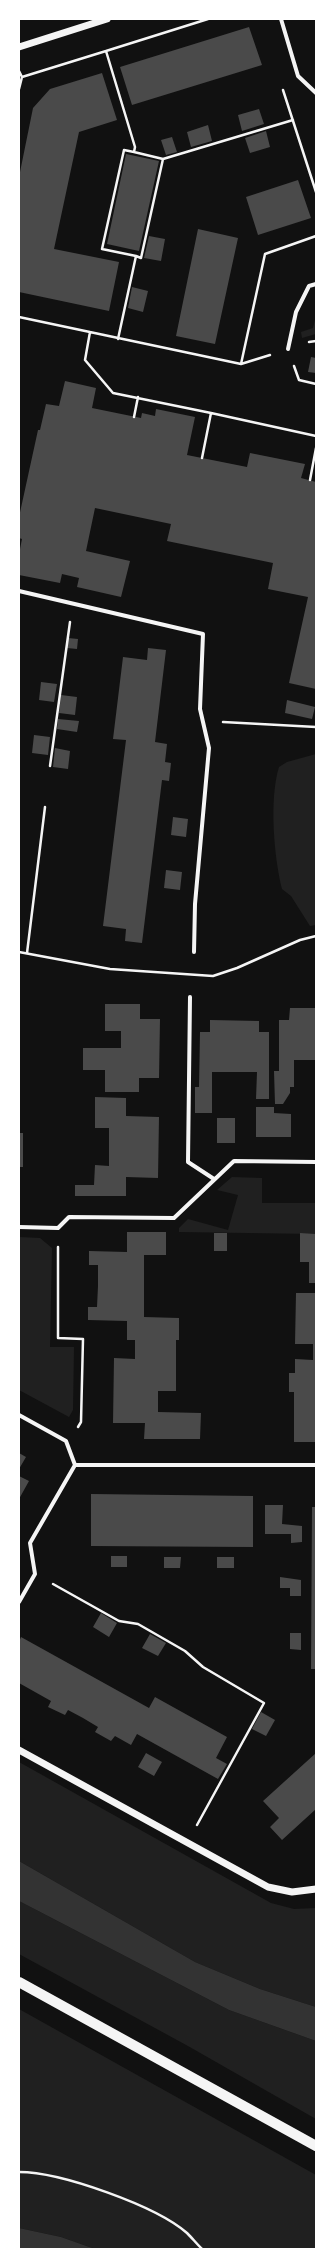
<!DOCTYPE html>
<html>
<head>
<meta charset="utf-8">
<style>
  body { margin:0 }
  #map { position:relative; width:335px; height:2268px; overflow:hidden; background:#111; font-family:"Work Sans",sans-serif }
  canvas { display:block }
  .frame { position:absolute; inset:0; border:20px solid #fff; pointer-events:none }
</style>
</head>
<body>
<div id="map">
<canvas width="335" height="2268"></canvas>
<div class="frame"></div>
</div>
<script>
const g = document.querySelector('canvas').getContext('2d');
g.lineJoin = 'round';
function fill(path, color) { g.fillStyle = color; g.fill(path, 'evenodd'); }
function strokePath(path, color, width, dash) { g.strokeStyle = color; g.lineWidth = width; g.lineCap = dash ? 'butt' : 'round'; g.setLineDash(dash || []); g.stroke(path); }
fill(new Path2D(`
  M316,316V334L302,338L301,332L313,328Z
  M316,754V925L310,926L291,896L282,889C274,857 269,799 279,767L287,762Z
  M232,1177L262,1178V1203H316V1234L179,1232V1228L188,1219L228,1230L238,1195L217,1190Z
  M19,1237L40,1238L52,1248L50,1347H74L73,1410L69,1417L19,1390Z
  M19,1762L271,1903L294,1909L316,1908V2007L260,1989L195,1962L19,1861Z
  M19,1901L229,2010L316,2041V2119L188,2046L19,1954Z
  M19,2009L316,2175V2249H95L61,2237L19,2228Z`), '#202020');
fill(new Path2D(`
  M19,1861L195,1962L260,1989L316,2007V2041L229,2010L19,1901Z
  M19,2228L61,2237L95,2249H19Z`), '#333');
fill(new Path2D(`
  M249,27L262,65L132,105L120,67Z
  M102,73L117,120L79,132L54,249L119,262L109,311L19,292V177L33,108L50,89Z
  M259,109L264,124L242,131L238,115Z
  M208,125L212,141L191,147L187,132Z
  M266,131L270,147L250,153L245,138Z
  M172,137L177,152L166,155L161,140Z
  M126,154L159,161L139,251L107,244Z
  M298,180L311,218L258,235L246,197Z
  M198,229L238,238L215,344L176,336Z
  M149,236L165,239L161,261L144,258Z
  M132,287L148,291L143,312L128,308Z
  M311,357L316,358V373L308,372Z
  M65,381L96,388L92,408L141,418L142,413L155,416L156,409L195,417L187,455L247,467L250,453L305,464L301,478L316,482V689L289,683L308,597L268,589L273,563L167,541L171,524L95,508L86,551L130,561L121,597L77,587L79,578L62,574L60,583L19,575V554L22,539L19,538V517L38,430H40L46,404L59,406Z
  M68,638L78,639L77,649L67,648Z
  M148,648L166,650L155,742L167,744L165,762L171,763L169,781L162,780L142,943L125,941L126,929L103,926L126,740L113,739L123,657L147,660Z
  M41,682L57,684L54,702L39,700Z
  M61,695L77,697L75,715L59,713Z
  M287,700L315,707L312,719L285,713Z
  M58,719L79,721L77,732L57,729Z
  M34,735L50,737L48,755L32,753Z
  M55,748L70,751L68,769L53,767Z
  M173,817L188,819L186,837L171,835Z
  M166,870L182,872L180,890L164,888Z
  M105,1004H140V1019H160L159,1078H139V1092H105V1070H83V1048H121V1031H105Z
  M290,1008H316V1060H294V1087H290V1093L283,1104H275L274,1071H279V1020H289Z
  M210,1020L259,1021V1032H269V1099H256L257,1072H212V1113H195V1087H199L200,1032H210Z
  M95,1097L126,1098V1116L159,1117L158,1178L126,1177V1196H75V1185H94L95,1165L109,1166V1128H95Z
  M256,1107H274V1113L291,1114V1137H256Z
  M217,1118H235V1143H217Z
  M19,1133H23V1167H19Z
  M127,1232H166V1255H144V1317L179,1318V1340H176V1391H158V1412L201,1413L200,1439H144L145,1423H113L114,1358L135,1359V1340H127V1321L88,1320V1307H97L98,1286V1265H89V1251L127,1252Z
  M214,1233H227V1251H214Z
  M300,1233L316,1234V1283H309V1262H300Z
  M296,1293H316V1442H294V1392H289V1373H295V1359L313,1360V1344H295Z
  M19,1453L26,1457L19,1469Z
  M19,1476L29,1481L19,1499Z
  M91,1494L253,1496V1547L91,1546Z
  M265,1505H283L282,1524L302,1526V1542L291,1543V1534H265Z
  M312,1507H316V1669H311Z
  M111,1556H127V1567H111Z
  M164,1557H181L180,1568H164Z
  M217,1557H234V1568H217Z
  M280,1577L301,1580V1596H290V1588H280Z
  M101,1613L117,1623L109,1637L93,1627Z
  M290,1633H301V1650L290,1649Z
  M150,1634L166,1643L158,1656L142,1648Z
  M21,1637L149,1708L155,1697L227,1737L216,1758L227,1764L218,1779L137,1734L131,1745L115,1736L111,1741L95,1732L98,1727L83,1718L68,1710L65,1715L48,1707L51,1701L19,1683V1642Z
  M261,1712L275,1720L266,1736L252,1729Z
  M146,1753L162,1762L154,1776L138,1767Z
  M316,1753V1809L282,1840L270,1827L279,1818L263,1801Z`), '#4a4a4a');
strokePath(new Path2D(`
  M106,51L208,19
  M19,71L22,77
  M19,89L22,77L106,51L135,147L134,152L163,159L293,120
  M283,90L316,192
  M134,152L124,150L102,249L136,256
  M19,317L241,364L270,355
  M90,332L85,360L113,393L211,413
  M118,339L136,256L141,258L163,159
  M309,342L316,341
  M241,364L265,254L316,236
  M294,366L299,380L316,384
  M134,417L138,397
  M202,458L211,413L316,436
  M310,480L316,448
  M223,722L316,727
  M50,766L70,622
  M19,952L110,969L213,976L237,968L300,940L316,936
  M27,953L45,807
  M58,1247V1338L83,1339L81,1422L78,1427
  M53,1584L119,1621L138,1624L185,1651L203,1667L264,1703L197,1825
  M19,2172C61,2172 156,2206 187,2233C192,2238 197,2244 202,2249`), '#f5f5f5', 2.5);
strokePath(new Path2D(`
  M281,19L298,76L316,93
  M288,349L296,312L309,286L316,284
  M19,591L203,634L200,709L209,748L195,904L194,952
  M190,997L188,1162L214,1179
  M19,1227L58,1228L69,1217L174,1218L234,1161L316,1162
  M19,1415L66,1441L75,1465
  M19,1602L35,1574L30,1543L75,1465H316`), '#f5f5f5', 4);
strokePath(new Path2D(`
  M19,47L107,19
  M19,1750L268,1887L292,1892L316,1889`), '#f5f5f5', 7);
strokePath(new Path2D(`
  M19,1982L316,2146`), '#f5f5f5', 10);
</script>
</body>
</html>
